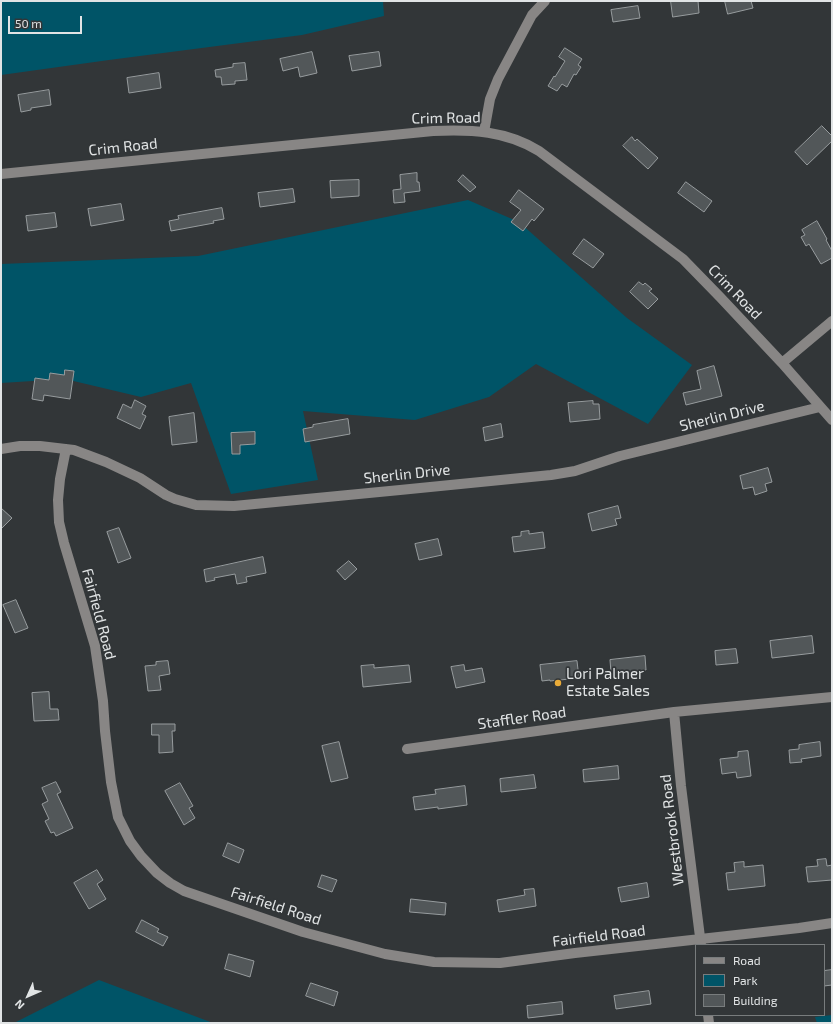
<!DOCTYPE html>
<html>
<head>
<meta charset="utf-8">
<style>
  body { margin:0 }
  #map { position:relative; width:833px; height:1024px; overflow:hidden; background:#323638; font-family:"Exo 2",sans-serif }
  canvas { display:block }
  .frame { position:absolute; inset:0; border:2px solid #e1e4e5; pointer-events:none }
  .legend { position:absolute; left:695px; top:944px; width:130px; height:72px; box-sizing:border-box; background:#323638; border:1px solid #787c7d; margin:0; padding:5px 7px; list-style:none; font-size:12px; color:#e1e4e5 }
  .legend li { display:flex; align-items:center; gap:8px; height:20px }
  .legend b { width:20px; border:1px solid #787c7d }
  .north { position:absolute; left:8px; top:976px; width:40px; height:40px; -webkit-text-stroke:3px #323638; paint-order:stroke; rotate:225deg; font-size:11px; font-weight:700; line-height:16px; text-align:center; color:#e1e4e5 }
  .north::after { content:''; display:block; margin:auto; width:14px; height:18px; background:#e1e4e5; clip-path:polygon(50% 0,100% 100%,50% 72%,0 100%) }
  .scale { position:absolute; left:8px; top:16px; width:74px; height:18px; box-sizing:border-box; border:2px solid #e1e4e5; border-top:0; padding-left:5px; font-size:12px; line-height:14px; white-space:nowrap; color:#e1e4e5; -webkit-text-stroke:3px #323638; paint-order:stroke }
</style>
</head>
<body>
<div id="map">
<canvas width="833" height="1024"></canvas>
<div class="frame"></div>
<ul class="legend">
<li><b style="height:5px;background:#888685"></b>Road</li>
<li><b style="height:11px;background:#005467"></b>Park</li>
<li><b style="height:11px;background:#525759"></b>Building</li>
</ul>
<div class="north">N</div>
<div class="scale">50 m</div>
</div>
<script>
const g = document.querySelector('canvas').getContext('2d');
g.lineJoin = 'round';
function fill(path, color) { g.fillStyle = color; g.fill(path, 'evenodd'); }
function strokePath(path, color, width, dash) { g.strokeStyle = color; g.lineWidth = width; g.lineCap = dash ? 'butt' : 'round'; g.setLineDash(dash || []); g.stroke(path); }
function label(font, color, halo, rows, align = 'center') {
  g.font = font + ' "Exo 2",sans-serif'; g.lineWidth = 3.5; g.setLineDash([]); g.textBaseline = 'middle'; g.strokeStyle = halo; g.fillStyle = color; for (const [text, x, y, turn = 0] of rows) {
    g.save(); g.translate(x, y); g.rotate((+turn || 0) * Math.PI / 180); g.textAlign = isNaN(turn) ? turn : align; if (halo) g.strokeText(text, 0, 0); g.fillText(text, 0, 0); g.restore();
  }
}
fill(new Path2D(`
  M1,1H383L384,16L302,35L109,60L1,75Z
  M468,200L519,222L627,318L692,365L648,424L536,364L489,397L415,420L303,411L318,480L231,494L191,383L141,397L65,379L1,383V264L198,256Z
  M99,980L213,1023H14Z
  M832,1015V1023H817L815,1017Z`), '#005467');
const building = new Path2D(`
  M671,1H698L699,13L673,17Z
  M725,1H751L753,8L728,14Z
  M638,6L640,18L613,22L611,10Z
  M565,48L582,59L578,65L581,67L576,75L574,74L567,87L562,84L557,91L548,86L554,76L555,77L565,61L559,57Z
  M312,52L317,73L300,77L298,67L283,71L280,59Z
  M379,52L381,66L352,71L349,56Z
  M245,63L247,80L235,81V84L222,85L221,77H216L215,70L233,67V64Z
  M159,73L161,88L129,93L127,78Z
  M49,90L51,105L31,108V110L21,112L18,95Z
  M822,126L832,136V141L807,165L795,152Z
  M632,137L635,141L637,139L658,158L648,169L623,146Z
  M417,173V182H419L420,191L404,193L405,202L394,203L393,190L401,189L400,175Z
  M463,175L476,187L470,192L458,181Z
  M359,180V196L331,198L330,181Z
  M686,182L712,201L704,212L678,193Z
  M293,189L295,202L260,207L258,193Z
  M519,190L544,209L534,221L532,219L523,231L511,222L521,210L510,202Z
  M121,204L124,220L91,226L88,209Z
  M222,208L224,219L213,221L214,223L171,231L169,221L179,219L178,216Z
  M55,213L57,227L28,231L26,216Z
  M817,221L827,239L826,240L832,251V258L821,264L809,244L806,246L801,237L805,235L802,230Z
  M584,239L604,254L593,268L573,254Z
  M639,282L643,285L645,283L652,289L649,291L658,299L648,309L630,292Z
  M714,366L722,396L686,405L683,393L701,389L697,371Z
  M65,370L74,371L70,399L44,395L43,401L32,399L35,378L49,380L50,373L64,375Z
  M135,400L146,406L142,414L146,416L140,429L117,418L123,404L131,408Z
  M593,401V404H599L600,419L570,422L568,403Z
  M194,413L197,442L172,445L169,417Z
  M348,419L350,434L305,442L303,429L313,427V425Z
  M501,424L503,437L485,441L483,428Z
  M255,432V444L240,445V454H232L231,433Z
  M768,468L772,482L765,484L767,491L755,495L753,487L743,489L740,476Z
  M618,506L621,518L615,519L617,525L592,531L588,514Z
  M1,508L12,518L1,529Z
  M119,528L131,558L118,563L107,532Z
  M529,531V534L543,532L545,548L514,552L512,537L521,536V532Z
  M438,539L442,555L419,560L415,544Z
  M263,557L266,573L246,577L247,582L237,584L235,574L214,578L215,580L206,582L204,570Z
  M349,561L357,569L345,580L337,571Z
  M16,600L28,628L15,633L3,605Z
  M812,636L814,653L772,658L770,641Z
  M736,649L738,663L716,665L715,651Z
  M645,656L646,670L611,673L610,660Z
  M168,661L170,674L159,676L161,690L148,691L145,666L156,665V662Z
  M577,661L579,678L550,681V680L542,681L540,665Z
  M374,665V668L409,665L411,682L363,687L361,666Z
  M464,665L465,671L482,668L485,682L456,688L451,667Z
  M49,692L50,709H58L59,720L34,721L32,693Z
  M152,724H175V731H172L173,752L159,753V735H152Z
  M339,742L348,778L331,782L322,746Z
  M820,742L821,756L801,759L802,762L790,763L789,750L799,749V745Z
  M748,751L751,776L737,778L736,772L722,774L720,759L738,757V752Z
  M618,766L619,779L584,782L583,770Z
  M534,775L536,788L501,792L500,779Z
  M56,782L61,792L57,794L73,828L56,836L54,832L51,833L45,821L49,819L42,804L48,801L42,788Z
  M180,783L193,806L189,808L195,818L184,825L165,791Z
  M465,786L467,805L438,809V807L415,810L413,797L436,794L435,790Z
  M228,843L244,850L239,863L223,856Z
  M826,859L827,866L832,865V880L808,882L806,867L818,866L817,860Z
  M744,862V867L763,865L765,886L728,890L726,873L735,872L734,863Z
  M97,870L103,880L97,884L106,899L89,909L74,883Z
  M322,875L337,880L332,892L318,887Z
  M647,883L649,897L621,902L618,888Z
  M534,889L536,906L499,912L497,900L525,895L524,890Z
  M411,899L446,903L445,915L410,912Z
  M142,920L159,929L157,932L168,937L163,946L136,932Z
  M229,954L254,961L250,977L225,969Z
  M832,970V985L824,986V971Z
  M311,983L338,992L334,1006L306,996Z
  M649,991L651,1004L616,1009L614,996Z
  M562,1002L563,1014L528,1018L527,1006Z`);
fill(building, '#525759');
strokePath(building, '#979c9e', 1);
strokePath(new Path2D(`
  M484,132L490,99L498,79L532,15L545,1
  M1,174L433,131C471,129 507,131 539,151L683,259L720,297L782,363L832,420
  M782,363L832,321
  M1,449L20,446H40L74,450L106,462L140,478L166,495L175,499L196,505L234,506L400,490L551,475L575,471L620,456L820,407
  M66,449L60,479L58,500L59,522L64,543L95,646L103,701L105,731L111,782L118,817L130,841L141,856L157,873L170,883L184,891L303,932L385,954L434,962L500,963L575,953L799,928L832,923
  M674,712L681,786L701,945
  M407,749L674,712L832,697
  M708,1015L709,1023`), '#888685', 10);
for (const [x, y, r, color] of [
  [558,683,4,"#e9ab38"]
]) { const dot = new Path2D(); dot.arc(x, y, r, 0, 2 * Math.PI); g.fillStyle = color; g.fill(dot); strokePath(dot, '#323638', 1.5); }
label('15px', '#e1e4e5', '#323638', [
  ["Crim Road",446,118,-1],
  ["Crim Road",123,147,-6],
  ["Crim Road",735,292,46],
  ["Sherlin Drive",722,416,-14],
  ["Sherlin Drive",407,474,-6],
  ["Fairfield Road",99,614,75],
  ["Staffler Road",522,718,-8],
  ["Westbrook Road",672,830,-97],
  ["Fairfield Road",276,906,18],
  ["Fairfield Road",599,936,-7]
]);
label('15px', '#e1e4e5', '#323638', [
  ["Lori Palmer",566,674],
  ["Estate Sales",566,691]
], 'left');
</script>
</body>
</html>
